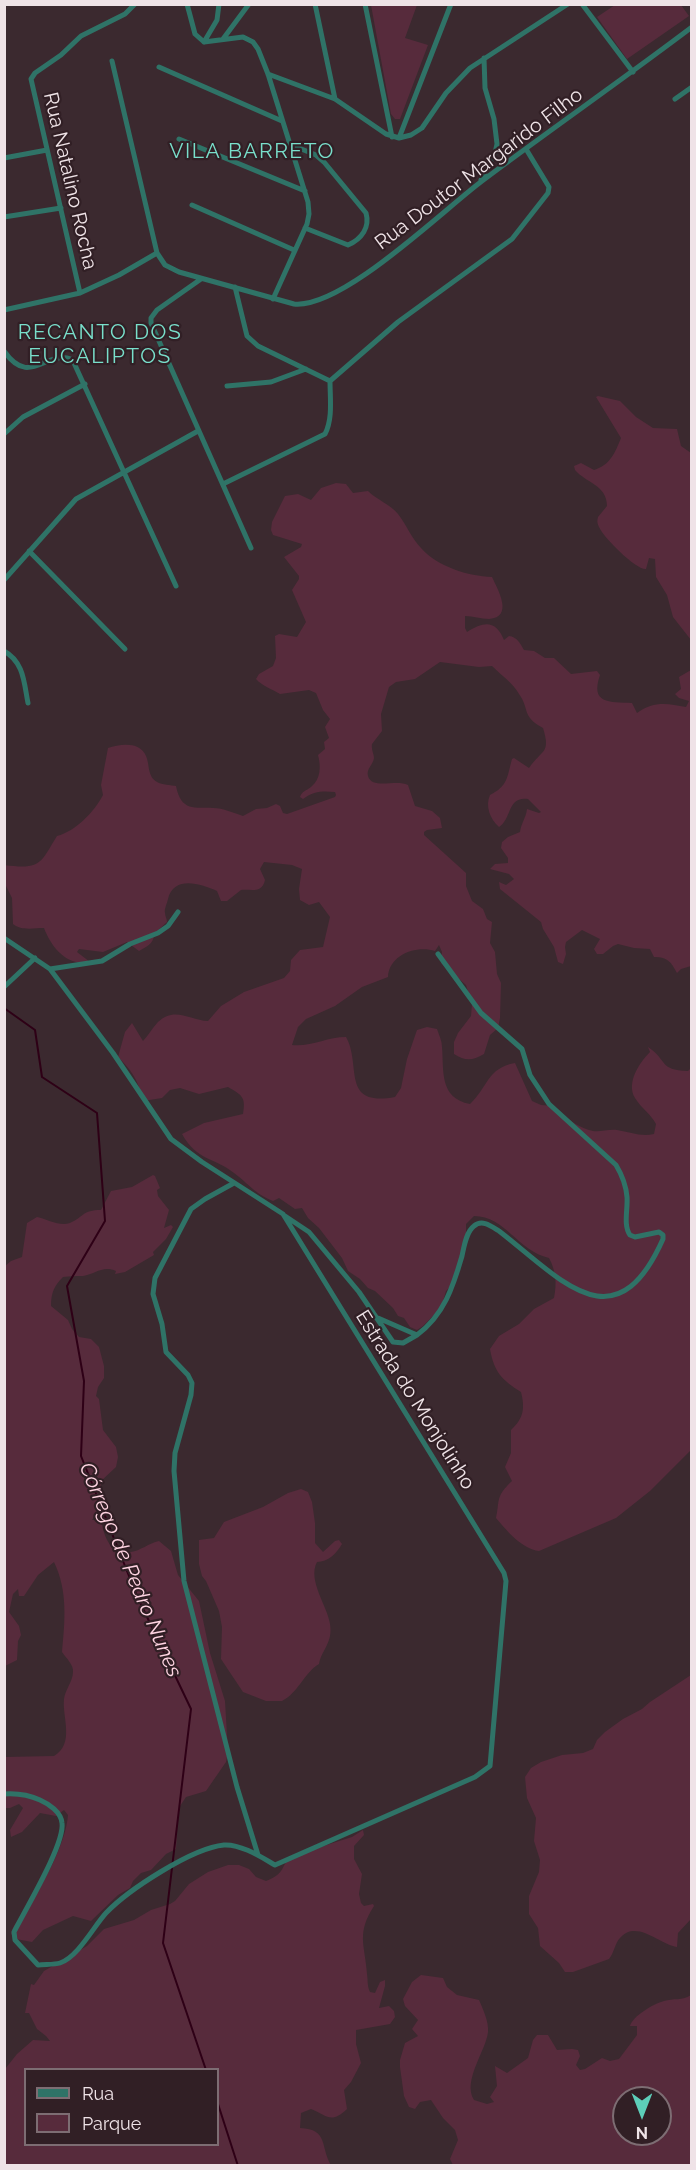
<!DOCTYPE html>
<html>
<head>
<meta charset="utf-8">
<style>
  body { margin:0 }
  #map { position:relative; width:696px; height:2170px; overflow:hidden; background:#3b292f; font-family:Raleway,sans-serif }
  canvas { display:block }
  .frame { position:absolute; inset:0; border:6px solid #efe3e7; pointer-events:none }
  .legend { position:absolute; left:24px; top:2068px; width:195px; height:78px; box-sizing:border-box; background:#311f25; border:2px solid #7d6d73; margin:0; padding:8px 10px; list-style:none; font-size:18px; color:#efe3e7 }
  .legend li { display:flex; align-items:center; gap:12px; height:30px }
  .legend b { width:30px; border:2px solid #7d6d73 }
  .north { position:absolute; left:612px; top:2086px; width:60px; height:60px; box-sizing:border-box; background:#311f25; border:2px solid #7d6d73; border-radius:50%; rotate:180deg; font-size:16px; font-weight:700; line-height:24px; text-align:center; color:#efe3e7 }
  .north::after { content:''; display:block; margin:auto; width:21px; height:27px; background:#5dceb9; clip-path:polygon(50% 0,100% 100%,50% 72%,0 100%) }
</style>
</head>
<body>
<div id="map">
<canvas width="696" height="2170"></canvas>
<div class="frame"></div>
<ul class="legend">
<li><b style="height:8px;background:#2f7367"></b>Rua</li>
<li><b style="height:16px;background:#572b3c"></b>Parque</li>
</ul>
<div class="north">N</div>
</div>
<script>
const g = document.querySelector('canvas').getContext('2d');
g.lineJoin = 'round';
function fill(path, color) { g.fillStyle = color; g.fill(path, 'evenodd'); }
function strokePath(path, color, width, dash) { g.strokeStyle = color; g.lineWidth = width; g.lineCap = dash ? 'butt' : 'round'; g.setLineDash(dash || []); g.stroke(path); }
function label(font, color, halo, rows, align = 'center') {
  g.font = font + ' Raleway,sans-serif'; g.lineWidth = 4.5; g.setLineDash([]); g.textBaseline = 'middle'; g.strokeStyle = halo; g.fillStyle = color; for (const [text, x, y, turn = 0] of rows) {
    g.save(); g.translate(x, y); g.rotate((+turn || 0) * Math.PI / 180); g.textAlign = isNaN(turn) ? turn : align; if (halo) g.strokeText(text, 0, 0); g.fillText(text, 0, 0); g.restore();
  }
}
fill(new Path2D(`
  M371,5H417L405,38L428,45L400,119H395L391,114Z
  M615,5H681L689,16L627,59L597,17Z
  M598,396L620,401L636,417L653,428L677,429L681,446L691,453V640L673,617L667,595L656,577L655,559L649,558L646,569C636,570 604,538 599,527C597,523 597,521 598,517L607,506C607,485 586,483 575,470L574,466L581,463L594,470C610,465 615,453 621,438L596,397Z
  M336,483L346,484L353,493L368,491C377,500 390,504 398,514C406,524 412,539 421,548C438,567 468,576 492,577C498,590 514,617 489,619C481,619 473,616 465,616V628L467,632C484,621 496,620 504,640L509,636C517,637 520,643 524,650L534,651L545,658H554L571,674L597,671L600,675C590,704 609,702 632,703L637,713C653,701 667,703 686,707L689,701L679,698L675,694L681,689L679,677L691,670V966L681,969L677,973C671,962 668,957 654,957L650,949L634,948L618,944L613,946L603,954H597L594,949L600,939L582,930L566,942L565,947L566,954L563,964L558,962L554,947L543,929L541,922L500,889L499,882L506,885L514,879L509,874L490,869L495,864L508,863V858L501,848L502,842L508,837L520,832C521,823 526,818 527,809L539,813L541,812L528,799C507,796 512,819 499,827C490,819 485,806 490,795C508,786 507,777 512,759L514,758L529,768C542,749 551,754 543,728C521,716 530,709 519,694C513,683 501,675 492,666L479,667L440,662L415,679L396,682L389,687L381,714L382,731L372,744C371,749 374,754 374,758C373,765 366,769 368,776C372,790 396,779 408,785L415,806L432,811L440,818L442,828L427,830L424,832V835L466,873V886L472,901L483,909L487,919L492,922L490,943L495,952L497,974L501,983L500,1018L498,1028L490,1035L484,1054C472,1061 465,1061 454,1054V1042L458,1033L471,1016L472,1004L466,985L441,963L442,952L439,945L435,951C416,945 389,955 388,977L362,987L335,1006L306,1019L298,1027L292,1045C311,1047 327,1037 346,1037C362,1065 340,1107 395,1097L401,1088L407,1059L417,1030L427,1027L437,1029C439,1035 442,1041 442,1047C444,1071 439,1098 470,1104C488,1087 487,1068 515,1063L532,1101L541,1105L553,1106C563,1116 578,1128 593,1131C600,1132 609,1129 617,1130C630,1132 641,1137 654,1134L656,1124C651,1114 641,1108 635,1098C626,1083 639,1063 650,1052L648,1047C668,1060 658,1070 688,1071L691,1068V1450L650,1491L616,1518L539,1551C522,1549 507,1531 496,1518C500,1500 495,1497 512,1481L505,1467L511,1453V1430C524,1418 525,1408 521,1392C502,1380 494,1372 490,1349L499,1336L519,1324L534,1309L554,1298C557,1283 556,1271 549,1258C518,1251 505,1216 474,1216L466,1224V1235L454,1283L446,1291L441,1308L423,1326L417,1330L410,1327L404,1318L398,1316L393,1308L375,1291L368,1288L360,1279L348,1271L342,1258L319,1228L308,1218L302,1208L295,1209L279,1198L273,1201C254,1193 250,1185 234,1173C214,1157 197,1161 182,1134L204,1123L243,1114C246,1097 242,1095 228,1087L199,1094L180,1088L170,1090L162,1098L143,1101C138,1080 133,1072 118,1057L125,1032L132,1023L143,1041C149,1035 152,1028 158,1022C174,1006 190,1020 208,1021L221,1006L244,992L284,978L290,971L291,960L300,950L323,947L330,917L319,902L309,905L300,900L299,889L302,869L292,865L264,862L260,869L265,880C262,894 251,889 241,890L227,901H221L217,891C201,884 174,875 168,899C167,904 164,909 165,913C165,916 167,919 167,922L154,934C154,944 146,947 139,951L127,942L103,952L79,949L77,952L90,962C67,967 51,947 44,928C34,928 21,931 13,924L12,898L6,886L4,865C42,870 40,863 57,836C76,831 94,812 103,795L101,785L108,748C120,744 140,741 146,756C150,765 147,776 157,782C162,785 171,785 176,786C181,812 195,807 213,808C223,808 234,813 243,816L256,809L267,808L276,804L280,806L283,813L287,814L335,797L336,795L335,792C322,791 314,791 303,799L300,797C302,791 306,791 311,787C321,779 321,766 318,755L325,749L324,742L329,738L325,727L330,719L323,710L316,693L309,690L280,694C272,689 262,686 256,679L259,674L273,666L276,658L275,636L279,634L297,637L306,622L292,590L299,579V576L284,557L301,547L302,544L273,535L271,530L272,522L285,496L298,494L311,500L321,488Z
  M153,1175L155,1176L160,1188L157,1190L158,1196L169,1210L164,1228L171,1225L173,1227L166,1239L153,1252L154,1255L125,1272L115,1274L116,1271C103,1265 95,1274 83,1276C76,1276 70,1276 63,1277C54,1286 51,1293 51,1306L68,1320L72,1329L79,1337L91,1339L99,1347L104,1366V1378L98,1387L96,1396L99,1399L103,1430L116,1447L118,1457L116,1467L100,1482L104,1501L92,1520H101C104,1536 110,1556 131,1552C140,1551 149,1543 159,1541L171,1551L178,1575L199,1601L210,1653L225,1701L228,1752L226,1762L206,1791L186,1797L180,1806L178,1816L176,1849L166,1854L151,1870L141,1873L133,1881L130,1888L118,1895L91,1921L73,1916L43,1930L32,1942L16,1939L11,1934C12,1925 21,1918 26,1911C42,1886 66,1844 68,1815L64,1810L56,1816L40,1813L22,1832L11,1837L10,1830L23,1808L19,1804L10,1808H5V1757L54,1756C75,1744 62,1717 64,1699C65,1690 73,1681 73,1672C74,1665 66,1658 62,1652C65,1621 68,1591 54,1562L38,1575L24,1596H19L18,1589L13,1594L9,1612L19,1626L21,1635L18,1641L17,1660L5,1666V1266L11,1261L22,1257L27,1223L37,1217C47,1219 60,1227 70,1223C84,1217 82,1210 101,1210L111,1191L132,1187Z
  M301,1489L308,1492L312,1502L315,1523V1543L323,1552L335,1541L339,1540L342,1544C337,1553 328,1562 317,1562C307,1580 328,1607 330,1624C333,1643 322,1649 319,1664C304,1673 298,1693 282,1701H266L243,1692L221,1659L222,1627L219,1611L206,1581L202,1576L199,1564V1540L214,1538L224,1522L263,1507L288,1493Z
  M691,1675V1919L678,1933L677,1947C660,1945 637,1919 620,1938C615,1943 614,1953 609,1959L573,1972H565L559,1963L540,1946L538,1928L529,1914V1896L539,1872L540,1860L534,1841L536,1818L527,1798L525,1777L531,1768L541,1762L562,1755L583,1753L593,1749L597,1740L605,1732L623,1719L642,1709L650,1702Z
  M363,1830L364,1835L354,1846V1859L362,1874L359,1894L361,1903L364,1906L373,1904L374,1906C356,1934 365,1944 367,1974C368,1980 367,1986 370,1992L375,1993L380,1982L385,1980V1986L379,2008L389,2006L394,2011L395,2017L390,2024L356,2030V2044L361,2063L351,2082L344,2090L347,2109C331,2124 328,2116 311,2109L301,2113L300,2128C329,2129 320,2147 331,2165L5,2166V2069L17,2054L33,2040L50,2041L46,2036L37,2029L29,2013H25L31,1984L34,1985L44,1971L87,1946L104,1929L134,1920L151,1910L170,1904L175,1901L189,1884L208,1872L228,1865H239L249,1869L256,1877L266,1881C287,1873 280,1865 292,1856L352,1837ZM26,2070H218V2144H26Z
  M421,1975L443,1978L447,1987L457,1995L479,2000C483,2009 489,2022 488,2032C486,2051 462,2081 474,2100L487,2104L494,2102L490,2097L497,2086L495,2066L507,2073L528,2058L533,2040L537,2035H548L557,2050L572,2049L578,2050L580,2056L576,2065L580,2070L585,2069L602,2058L610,2061L619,2059L637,2035V2026H630C633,2016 653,2004 664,2001C673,1998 683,2001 691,1995V2165H453L450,2159L458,2140L455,2130L443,2118L431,2100L420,2102L415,2109L409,2107L404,2096L400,2067V2060L405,2043L418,2036L412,2029L418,2020L405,2006L403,1999L412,1982ZM624,2098H660V2134H624Z`), '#572b3c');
strokePath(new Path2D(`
  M4,1008L35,1030L42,1077L97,1113L105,1221L67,1286L84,1381L81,1456L137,1596L191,1709L163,1943L206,2070
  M218,2104L238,2166`), '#2e0016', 2);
strokePath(new Path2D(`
  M187,4L195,34L204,42
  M219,4L217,20L204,42L243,37L253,42L258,49L268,74L308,202L309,214L307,224L273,299
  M315,4L335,99
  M365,4L392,137
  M582,4L633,72
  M223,39L249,4
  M159,67L282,121
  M268,74L335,99L386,134L399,138L411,135L422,128L446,93L470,68L568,4
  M675,99L692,87
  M399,138L451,4
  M179,139L305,191
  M289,144L316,155L324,162L366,213C370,227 362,239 348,245L305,228
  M4,158L47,150
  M481,180L495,153L497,144L494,119L485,88L484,58
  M192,205L294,250
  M4,217L61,208
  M157,253L165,265L179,272L294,304C342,309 442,211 482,181C551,129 622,80 692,27
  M201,279L157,310L151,318V323L251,548
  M235,287L247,336L258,346L330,381
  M80,293L31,79L35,73L61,55L81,36L125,14L135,4
  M4,310L80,293L119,275L157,253L112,61
  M4,351C30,388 45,350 71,359L74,363L176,586
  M330,381L398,322L512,239L548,193L549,187L526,149
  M227,386L271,382L306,369
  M4,434L23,417L85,384
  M223,484L325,434C333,419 330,398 330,381
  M29,551L125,649
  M4,580L76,499L198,431
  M4,651C24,662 24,683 28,703
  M4,938L50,969L113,1053L171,1139L202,1162L283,1214L504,1573L506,1581L490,1766L475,1777L275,1865C261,1857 241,1844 224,1845C192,1848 128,1890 106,1913C94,1926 78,1957 60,1963C54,1965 44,1964 38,1965L15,1940L14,1932C25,1910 65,1844 62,1823C61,1812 49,1804 40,1800C29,1795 17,1793 4,1794
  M50,969L102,961L130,944L158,933L168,926L178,912
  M4,987L35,958
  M234,1183L205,1199L191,1209L155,1278L153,1294L162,1324L166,1352L188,1375L192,1383L191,1395L175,1453L174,1471L184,1581L237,1787L258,1855
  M285,1216L309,1232L359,1292L393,1342L403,1343L417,1335
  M378,1318L417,1335C444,1315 453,1287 462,1256C464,1247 466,1232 474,1226C482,1219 491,1226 499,1231C560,1278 615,1347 663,1239V1235L659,1232L635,1237L630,1235C623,1225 628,1209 627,1197C626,1185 622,1175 616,1165L549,1104L530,1075L522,1049L481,1013L438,954`), '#2f7367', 5);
label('20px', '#efe3e7', '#311f25', [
  ["Rua Doutor Margarido Filho",479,169,-37],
  ["Rua Natalino Rocha",70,181,77],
  ["Estrada do Monjolinho",415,1400,58]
]);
g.letterSpacing = '1.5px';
label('21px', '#79dfcb', '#311f25', [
  ["VILA BARRETO",252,152],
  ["RECANTO DOS",100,333],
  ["EUCALIPTOS",100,357]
]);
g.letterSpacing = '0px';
label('italic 21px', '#ffd4e2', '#311f25', [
  ["Córrego de Pedro Nunes",130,1570,67]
]);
</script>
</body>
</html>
